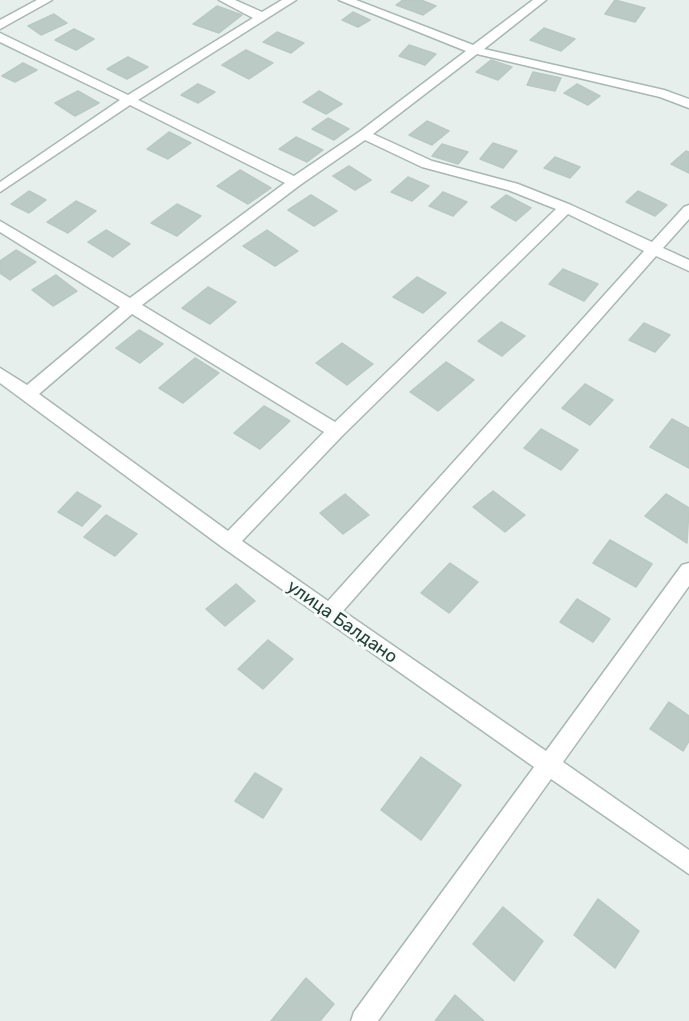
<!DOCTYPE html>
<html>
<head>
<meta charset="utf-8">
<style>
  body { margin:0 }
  canvas { display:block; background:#e6efeb }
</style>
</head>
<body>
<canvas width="689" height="1021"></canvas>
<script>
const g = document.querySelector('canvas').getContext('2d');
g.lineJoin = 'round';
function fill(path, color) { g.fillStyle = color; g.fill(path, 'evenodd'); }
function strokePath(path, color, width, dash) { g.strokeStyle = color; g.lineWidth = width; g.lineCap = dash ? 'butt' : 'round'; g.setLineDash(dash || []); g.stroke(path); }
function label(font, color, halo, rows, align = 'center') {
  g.font = font + ' Rubik,sans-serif'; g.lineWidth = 6; g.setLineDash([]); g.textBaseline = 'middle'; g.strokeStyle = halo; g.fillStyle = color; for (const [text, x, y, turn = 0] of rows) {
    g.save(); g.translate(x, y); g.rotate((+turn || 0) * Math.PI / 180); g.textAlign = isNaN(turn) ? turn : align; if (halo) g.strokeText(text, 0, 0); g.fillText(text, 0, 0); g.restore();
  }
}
const building = new Path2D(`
  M403,0H421L436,6L423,15L396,5Z
  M615,0L645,8L635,22L605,14Z
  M217,6L242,15L219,33L193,24Z
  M353,12L370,20L358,27L342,20Z
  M54,14L67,23L41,35L28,26Z
  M544,28L575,39L561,51L530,40Z
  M74,29L94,39L76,50L55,40Z
  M277,32L304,43L291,53L263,42Z
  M409,45L436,54L425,65L399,56Z
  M246,50L273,63L249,79L222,65Z
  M128,57L148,67L127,79L107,69Z
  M491,60L512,67L498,80L476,72Z
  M23,63L37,70L15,82L2,76Z
  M533,72L561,78L555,91L527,85Z
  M198,84L215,92L198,103L181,95Z
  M577,84L600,96L588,105L564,93Z
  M78,91L99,103L75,116L55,103Z
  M319,91L342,104L326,114L303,102Z
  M328,118L349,129L334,140L312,129Z
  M427,121L449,131L432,145L409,135Z
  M169,132L191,143L168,159L147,149Z
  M296,137L323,150L307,162L279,149Z
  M493,143L517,151L503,168L480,159Z
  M442,144L468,152L458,164L432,156Z
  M686,151L689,152V173L671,164Z
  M555,157L580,167L570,178L544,168Z
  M349,166L371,180L355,190L333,176Z
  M240,170L271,188L248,204L217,186Z
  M408,177L429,186L412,201L391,192Z
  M29,191L46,200L29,213L11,204Z
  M638,191L667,205L655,216L626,202Z
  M443,192L467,202L453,216L429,206Z
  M311,195L337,211L314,226L288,210Z
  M506,195L531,208L516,221L491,207Z
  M76,201L96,211L68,233L47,222Z
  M177,204L201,216L177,236L151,223Z
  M106,230L130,244L113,257L88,242Z
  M267,230L298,251L275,266L243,246Z
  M16,250L36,262L10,280L0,273V261Z
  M563,269L598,284L584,301L549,284Z
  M56,275L77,291L53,306L32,290Z
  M417,277L446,293L423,313L393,297Z
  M208,287L236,302L210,324L182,308Z
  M501,322L525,336L502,356L478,341Z
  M644,323L670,335L655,352L629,340Z
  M139,330L163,344L140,363L116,348Z
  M342,343L373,364L347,385L316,363Z
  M195,358L219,373L183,403L159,388Z
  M446,362L474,380L438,411L410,392Z
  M585,384L613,400L590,425L562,408Z
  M264,406L290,421L260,449L234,433Z
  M672,419L689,428V468L650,447Z
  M541,429L578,450L561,470L524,448Z
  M493,491L525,515L505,532L473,507Z
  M77,492L101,506L82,526L58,512Z
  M345,494L369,515L343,534L320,513Z
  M666,494L689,508L687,543L645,516Z
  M106,515L137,534L115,556L84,537Z
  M610,540L652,564L636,587L593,563Z
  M450,563L478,582L449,613L421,593Z
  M236,584L255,601L225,626L206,609Z
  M577,599L610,619L593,642L560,622Z
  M268,640L293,659L263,689L238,669Z
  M669,702L689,716V741L683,751L650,729Z
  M421,757L461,785L421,840L381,810Z
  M255,773L282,789L263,818L235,801Z
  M598,899L639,931L615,968L574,935Z
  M503,907L543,941L514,981L473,944Z
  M306,978L334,1004L320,1021H271Z
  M455,995L484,1021H435Z`);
fill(building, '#bbcac4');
strokePath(building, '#b8c9c2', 1.5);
const street = new Path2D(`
  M37,0H52L0,29V20Z
  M219,0H235L262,12L282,0H296L138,100L294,176L359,132L466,51L339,0H356L473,45L533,0H546L484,49L664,90L689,99V108L660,97L477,54L373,134L432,161L518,184L571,205L652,242L684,207L689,205V219L663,248L689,260V271L656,256L343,611L546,751L682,565L689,563V586L563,762L689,850V874L551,779L378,1021H351L354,1012L534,767L222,547L0,383V368L27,385L120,307L0,232V221L130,298L285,183L130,105L0,192V182L120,100L0,42V33L128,95L253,18ZM365,140L422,167L508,190L556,209L335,422L142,305L300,185ZM568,214L644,251L328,601L242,541L342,436ZM132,314L324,432L228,531L39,394Z`);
strokePath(street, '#a8b8b2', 3);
fill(street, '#fff');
label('18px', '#24423a', '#f7fbf9', [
  ["улица Балдано",342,622,35]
]);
</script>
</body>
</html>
